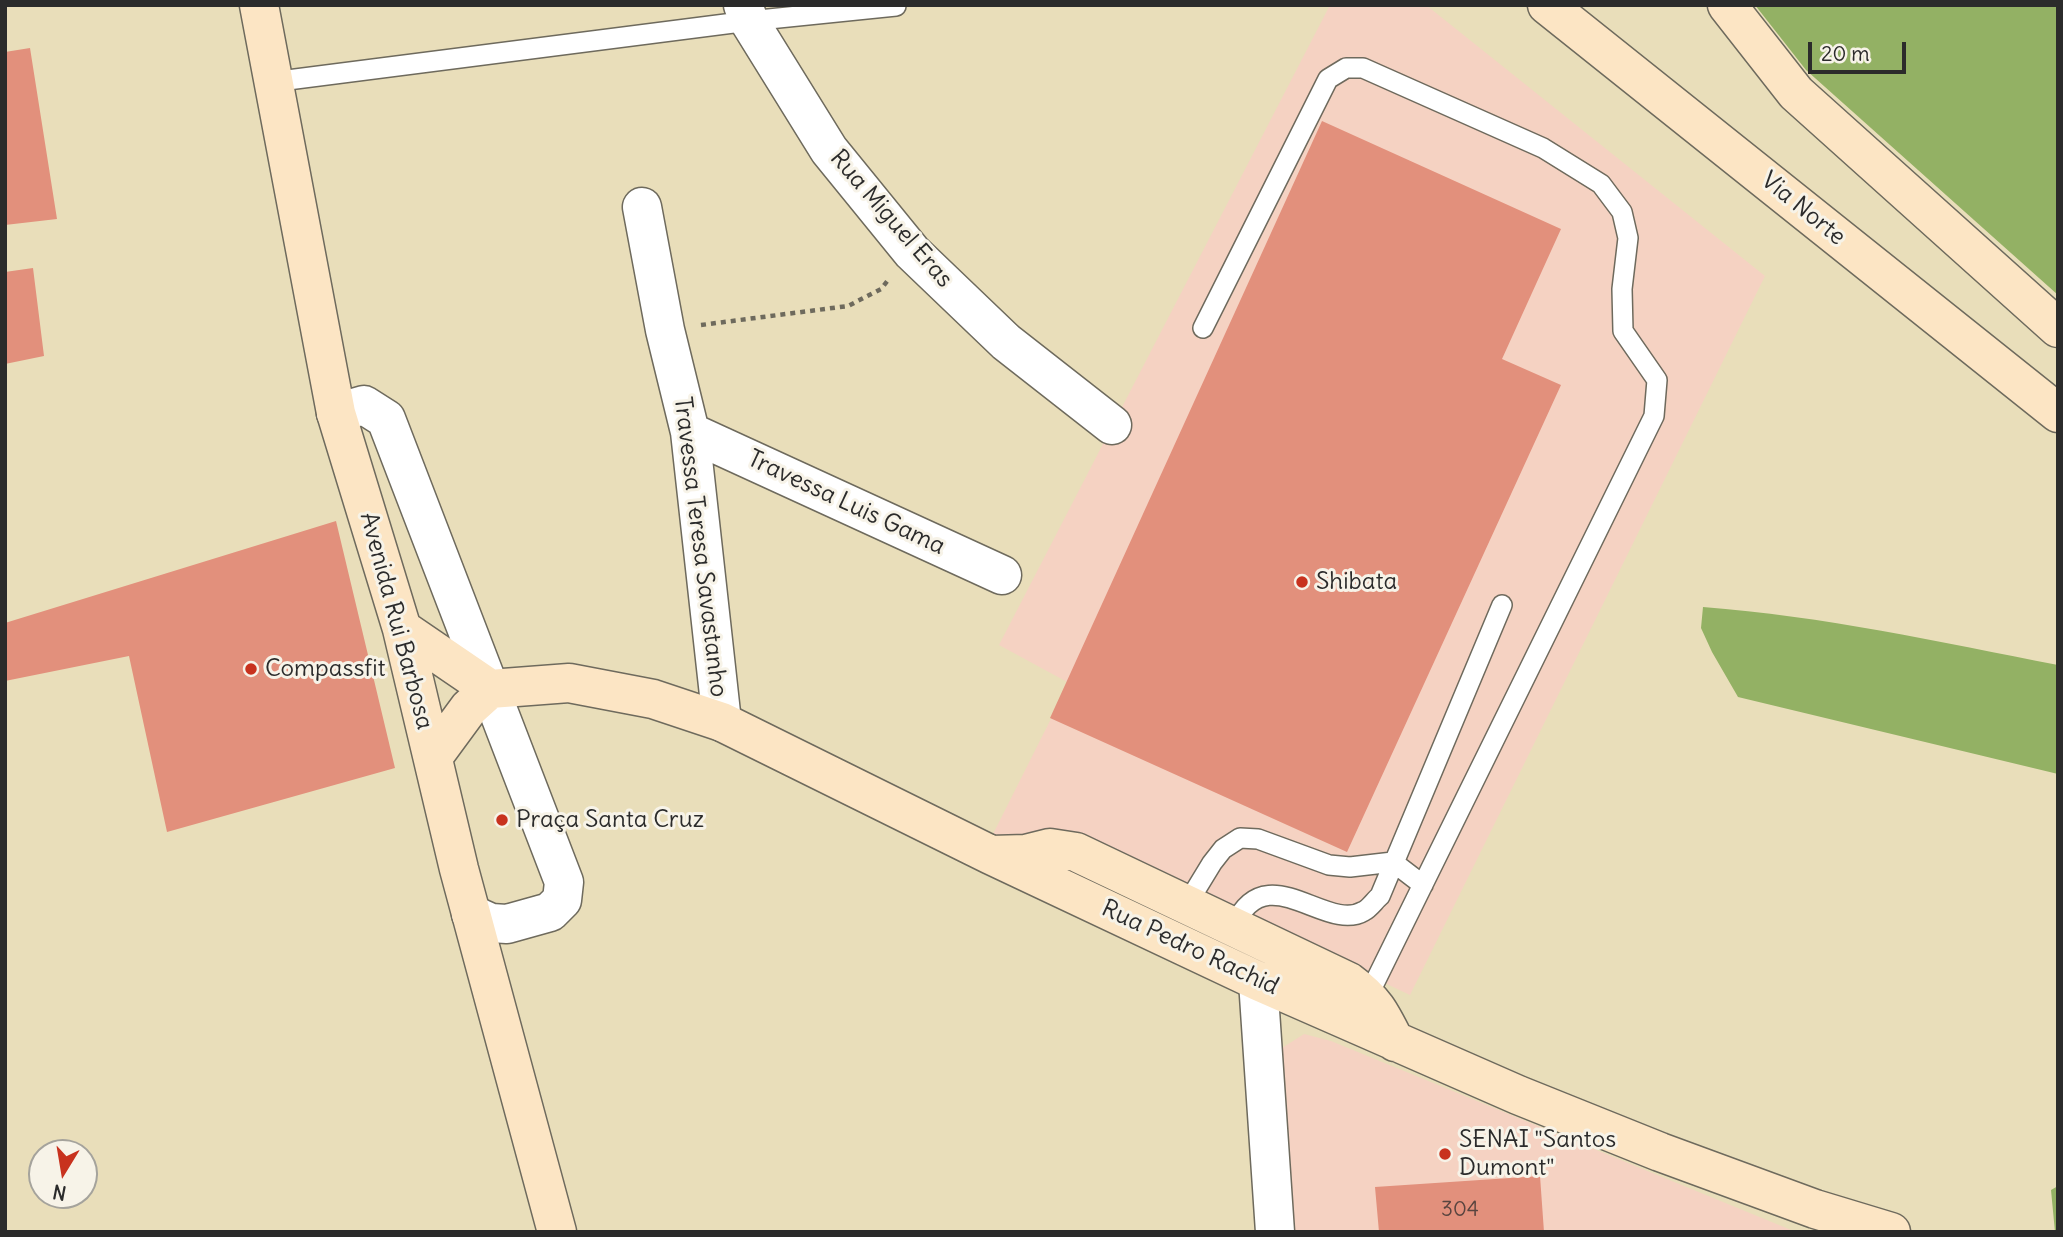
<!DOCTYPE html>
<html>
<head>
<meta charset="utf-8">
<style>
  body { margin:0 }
  #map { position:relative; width:2063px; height:1237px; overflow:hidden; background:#e9deba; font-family:Delius,sans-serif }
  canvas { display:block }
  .frame { position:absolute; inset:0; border:7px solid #2b2b2b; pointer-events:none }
  .north { position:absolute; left:28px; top:1139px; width:70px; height:70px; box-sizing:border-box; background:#f7f3e8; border:2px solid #a5a39c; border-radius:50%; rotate:191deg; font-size:19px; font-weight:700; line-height:28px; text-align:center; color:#2b2b2b }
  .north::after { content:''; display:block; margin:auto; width:24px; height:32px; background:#c8321e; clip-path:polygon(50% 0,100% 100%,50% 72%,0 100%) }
  .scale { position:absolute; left:1808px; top:42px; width:98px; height:32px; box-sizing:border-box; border:4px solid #2b2b2b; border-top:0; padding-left:9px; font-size:21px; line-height:24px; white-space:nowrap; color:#2b2b2b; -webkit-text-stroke:5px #f7f3e8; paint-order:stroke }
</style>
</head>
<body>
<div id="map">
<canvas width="2063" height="1237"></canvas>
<div class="frame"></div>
<div class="north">N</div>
<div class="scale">20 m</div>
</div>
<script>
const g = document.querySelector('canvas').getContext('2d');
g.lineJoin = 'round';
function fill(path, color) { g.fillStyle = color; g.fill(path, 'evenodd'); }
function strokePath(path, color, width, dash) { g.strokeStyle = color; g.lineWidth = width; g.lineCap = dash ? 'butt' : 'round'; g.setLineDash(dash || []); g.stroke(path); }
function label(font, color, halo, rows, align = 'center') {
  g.font = font + ' Delius,sans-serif'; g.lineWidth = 6; g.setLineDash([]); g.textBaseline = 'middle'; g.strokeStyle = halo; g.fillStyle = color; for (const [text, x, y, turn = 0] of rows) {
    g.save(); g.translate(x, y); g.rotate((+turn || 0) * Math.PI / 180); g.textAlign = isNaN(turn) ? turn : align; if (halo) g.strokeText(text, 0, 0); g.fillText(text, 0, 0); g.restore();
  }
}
fill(new Path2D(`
  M1330,5H1426L1765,276L1410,995L1239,914L1016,841L991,838L1069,683L999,645Z
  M1304,1034L1331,1041L1796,1232H1288L1282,1048Z`), '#f5d2c2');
fill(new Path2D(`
  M1755,5H2058V295L1806,70Z
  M1703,607C1823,616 1940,642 2058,665V774L1738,697L1712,652L1701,628Z
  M2058,1186V1232H2055L2051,1190Z`), '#93b164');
fill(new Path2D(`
  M30,48L57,219L5,225V52Z
  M1322,121L1561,229L1502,359L1561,385L1347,852L1050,718Z
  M33,268L44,356L5,364V272Z
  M336,521L395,768L167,832L129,656L5,681V623Z
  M1540,1176L1544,1232H1379L1375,1187Z`), '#e2907c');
const lane = new Path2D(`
  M272,82L749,21L896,6
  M1203,328L1328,79L1346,68H1363L1543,148L1601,184L1622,212L1628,238L1622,289L1623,331L1657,380L1654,416L1368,996
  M1187,904L1212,863L1223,849L1240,838L1258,839L1329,865L1350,867L1393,862L1423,885
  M1234,926C1266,854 1326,934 1364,911C1370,908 1375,900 1380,896L1502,605`);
const street = new Path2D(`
  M743,5L749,21L829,150L912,252L1006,342L1112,425
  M642,207L665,330L690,432L722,722
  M336,413L364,405L386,419L564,882L562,900L550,912L507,924L491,923L471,914
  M690,432L1002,575
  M1258,981L1275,1232`);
const secondary = new Path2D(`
  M259,5L336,413L402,629L459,869L557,1232
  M1547,5L2058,413
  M1727,5L1796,93L2058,328
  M402,629L490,689L569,683L653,699L722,722L991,855L1258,981L1518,1095L1660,1152L1815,1209L1891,1232
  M433,757L469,708L490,689
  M991,855L1026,854L1050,848L1076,852L1349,982C1375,1001 1381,1014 1395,1042`);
strokePath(lane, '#6e6a5d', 22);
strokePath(street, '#6e6a5d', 41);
strokePath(secondary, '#6e6a5d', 41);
strokePath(new Path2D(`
  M701,325L848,306L881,289L889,279`), '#6e6a5d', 4.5, [5, 5]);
strokePath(lane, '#fff', 19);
strokePath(street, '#fff', 38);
strokePath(secondary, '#fce5c4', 38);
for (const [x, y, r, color] of [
  [1302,582,7,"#c8321e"],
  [251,669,7,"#c8321e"],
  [502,820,7,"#c8321e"],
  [1445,1154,7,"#c8321e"]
]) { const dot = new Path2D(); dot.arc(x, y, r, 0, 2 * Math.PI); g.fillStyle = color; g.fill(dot); strokePath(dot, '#f7f3e8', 2.5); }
label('21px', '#59443f', null, [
  ["304",1460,1210]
]);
label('24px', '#2b2b2b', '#f7f3e8', [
  ["Via Norte",1803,209,39],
  ["Rua Miguel Eras",891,219,49],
  ["Travessa Luis Gama",846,503,25],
  ["Travessa Teresa Savastanho",700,547,83],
  ["Avenida Rui Barbosa",396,621,75],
  ["Rua Pedro Rachid",1190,948,25]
]);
label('24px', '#2b2b2b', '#f7f3e8', [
  ["Shibata",1316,582],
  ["Compassfit",265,669],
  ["Praça Santa Cruz",516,820],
  ["SENAI \"Santos",1459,1140],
  ["Dumont\"",1459,1168]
], 'left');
</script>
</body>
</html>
